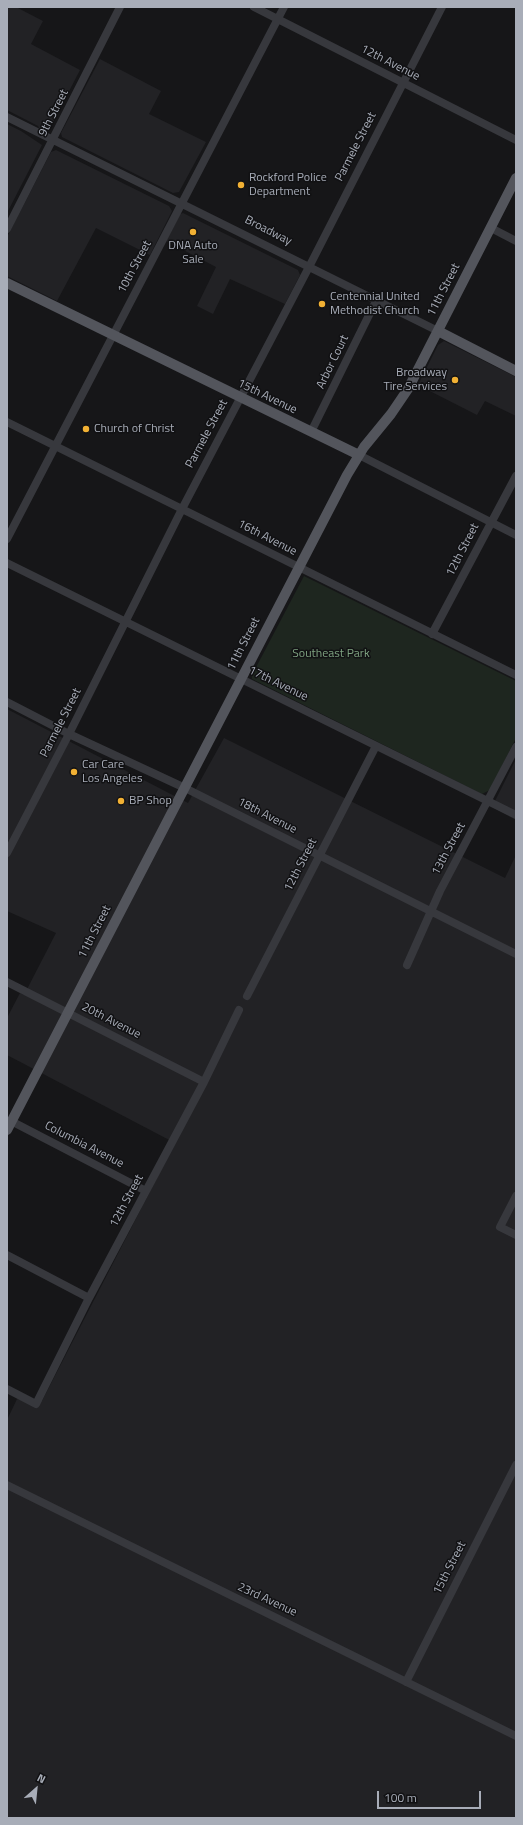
<!DOCTYPE html>
<html>
<head>
<meta charset="utf-8">
<style>
  body { margin:0 }
  #map { position:relative; width:523px; height:1825px; overflow:hidden; background:#161618; font-family:"Titillium Web",sans-serif }
  canvas { display:block }
  .frame { position:absolute; inset:0; border:8px solid #a8adb8; pointer-events:none }
  .north { position:absolute; left:16px; top:1769px; width:40px; height:40px; -webkit-text-stroke:3px #111113; paint-order:stroke; rotate:27deg; font-size:11px; font-weight:700; line-height:16px; text-align:center; color:#a8adb8 }
  .north::after { content:''; display:block; margin:auto; width:14px; height:18px; background:#a8adb8; clip-path:polygon(50% 0,100% 100%,50% 72%,0 100%) }
  .scale { position:absolute; left:377px; top:1791px; width:104px; height:18px; box-sizing:border-box; border:2px solid #a8adb8; border-top:0; padding-left:5px; font-size:12px; line-height:14px; white-space:nowrap; color:#a8adb8; -webkit-text-stroke:3px #111113; paint-order:stroke }
</style>
</head>
<body>
<div id="map">
<canvas width="523" height="1825"></canvas>
<div class="frame"></div>
<div class="north">N</div>
<div class="scale">100 m</div>
</div>
<script>
const g = document.querySelector('canvas').getContext('2d');
g.lineJoin = 'round';
function fill(path, color) { g.fillStyle = color; g.fill(path, 'evenodd'); }
function strokePath(path, color, width, dash) { g.strokeStyle = color; g.lineWidth = width; g.lineCap = dash ? 'butt' : 'round'; g.setLineDash(dash || []); g.stroke(path); }
function label(font, color, halo, rows, align = 'center') {
  g.font = font + ' "Titillium Web",sans-serif'; g.lineWidth = 3; g.setLineDash([]); g.textBaseline = 'middle'; g.strokeStyle = halo; g.fillStyle = color; for (const [text, x, y, turn = 0] of rows) {
    g.save(); g.translate(x, y); g.rotate((+turn || 0) * Math.PI / 180); g.textAlign = isNaN(turn) ? turn : align; if (halo) g.strokeText(text, 0, 0); g.fillText(text, 0, 0); g.restore();
  }
}
fill(new Path2D(`
  M7,7H16L43,21L31,44L80,70L50,128L47,131L40,130L38,126L7,110Z
  M100,59L161,91L149,114L206,142L179,192L173,193L62,137L61,133Z
  M7,124L21,131L42,145L7,213Z
  M56,150L169,206L172,211L150,255L96,228L57,301L7,276V237L51,152Z
  M183,213L298,270L300,275L285,304L230,279L213,314L197,306L216,267L166,241L180,214Z
  M444,341L516,377V416L485,401L477,415L418,385L438,345Z
  M7,709L188,803L224,738L505,878L516,855V1818H7V1420L17,1399L42,1401L175,1143L7,1055V1018L20,993L24,995L56,933L7,911Z
  M516,759V820L492,807Z`), '#222225');
fill(new Path2D(`
  M304,576L516,681V738L490,790L482,794L252,679V675Z`), '#1e261f');
strokePath(new Path2D(`
  M254,7L516,140
  M7,117L438,331
  M491,228L516,241
  M7,229L120,7
  M7,422L516,675
  M311,432L376,301
  M359,455L516,535
  M7,539L284,7
  M7,563L516,815
  M432,634L516,476
  M7,702L69,734L185,788L516,954
  M7,853L69,734L182,509L309,267L442,7
  M407,965L440,891L516,747
  M7,982L204,1082
  M247,996L376,746
  M11,1121L146,1191
  M516,1196L500,1227L516,1235
  M7,1255L89,1298
  M7,1389L36,1404L89,1298L204,1082L239,1010
  M7,1485L516,1736
  M406,1682L516,1465`), '#37383d', 8);
strokePath(new Path2D(`
  M7,283L359,455
  M438,331L516,371
  M7,1130L347,475L364,447L391,414L408,389L516,178`), '#53555c', 10);
for (const [x, y, r, color] of [
  [241,185,4,"#f2b134"],
  [193,232,4,"#f2b134"],
  [322,304,4,"#f2b134"],
  [455,380,4,"#f2b134"],
  [86,429,4,"#f2b134"],
  [74,772,4,"#f2b134"],
  [121,801,4,"#f2b134"]
]) { const dot = new Path2D(); dot.arc(x, y, r, 0, 2 * Math.PI); g.fillStyle = color; g.fill(dot); strokePath(dot, '#111113', 1.5); }
label('12px', '#a8adb8', '#111113', [
  ["12th Avenue",390,63,27],
  ["9th Street",54,113,-63],
  ["Parmele Street",356,147,-63],
  ["Broadway",268,231,27],
  ["10th Street",135,267,-62],
  ["11th Street",444,290,-63],
  ["Arbor Court",333,362,-64],
  ["15th Avenue",267,397,26],
  ["Parmele Street",207,434,-62],
  ["16th Avenue",267,538,27],
  ["12th Street",463,550,-63],
  ["11th Street",244,644,-63],
  ["17th Avenue",278,684,26],
  ["Parmele Street",61,723,-63],
  ["18th Avenue",267,816,27],
  ["13th Street",449,849,-62],
  ["12th Street",301,865,-63],
  ["11th Street",95,932,-63],
  ["20th Avenue",111,1021,27],
  ["Columbia Avenue",84,1145,27],
  ["12th Street",127,1201,-62],
  ["15th Street",450,1568,-63],
  ["23rd Avenue",267,1600,25]
]);
label('12px', '#a8adb8', '#111113', [
  ["Rockford Police",249,178],
  ["Department",249,192],
  ["DNA Auto",193,246,"center"],
  ["Sale",193,260,"center"],
  ["Centennial United",330,297],
  ["Methodist Church",330,311],
  ["Broadway",447,373,"right"],
  ["Tire Services",447,387,"right"],
  ["Church of Christ",94,429],
  ["Car Care",82,765],
  ["Los Angeles",82,779],
  ["BP Shop",129,801]
], 'left');
label('12px', '#7fa381', '#111113', [
  ["Southeast Park",331,654]
]);
</script>
</body>
</html>
